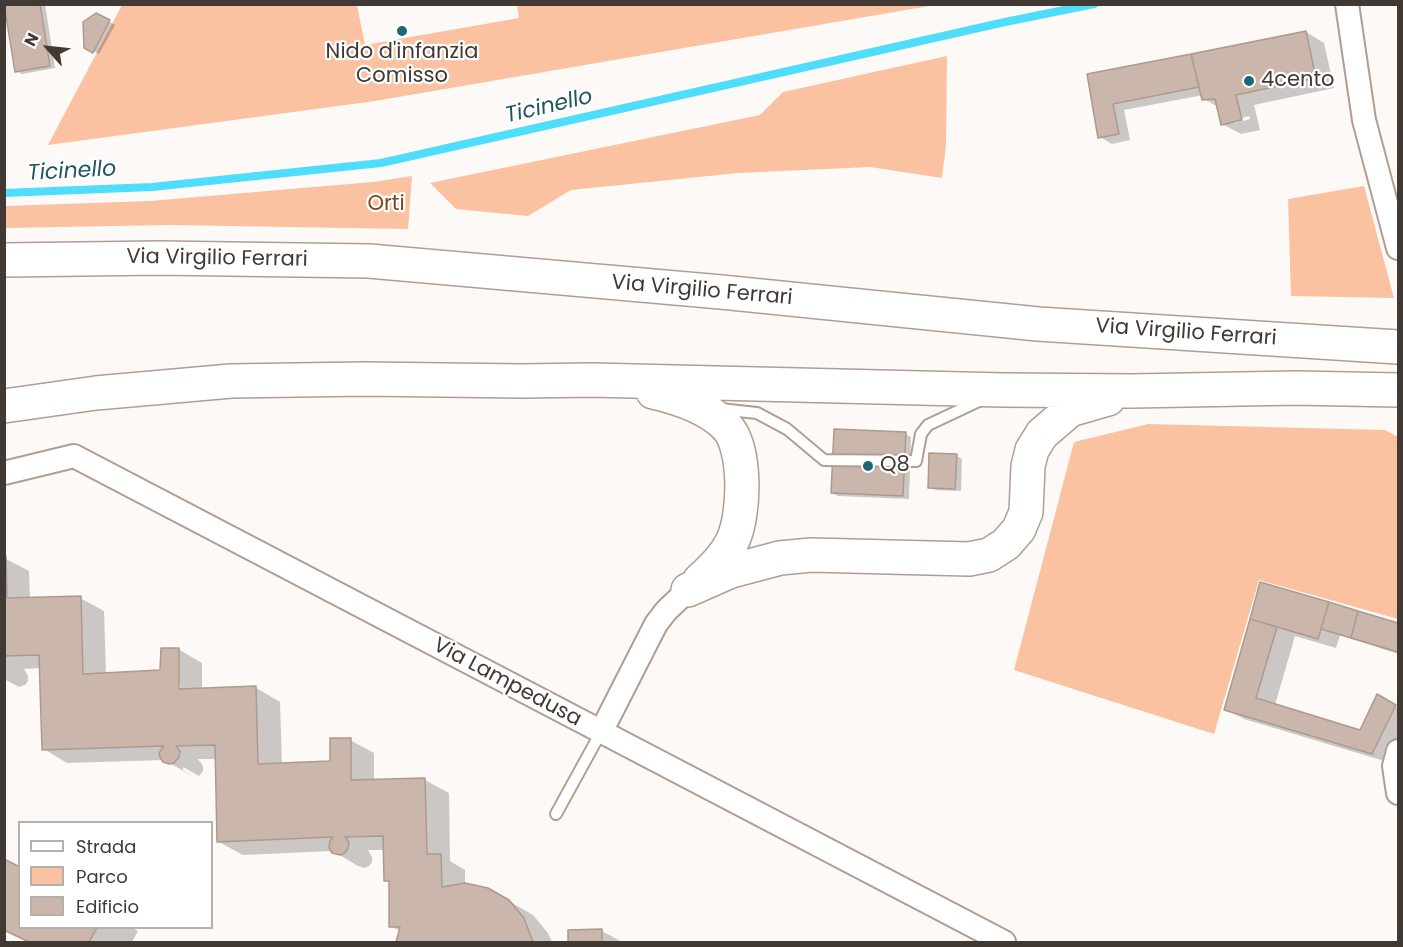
<!DOCTYPE html>
<html>
<head>
<meta charset="utf-8">
<style>
  body { margin:0 }
  #map { position:relative; width:1403px; height:947px; overflow:hidden; background:#fdf9f6; font-family:Poppins,sans-serif }
  canvas { display:block }
  .frame { position:absolute; inset:0; border:6px solid #413934; pointer-events:none }
  .legend { position:absolute; left:18px; top:821px; width:195px; height:108px; box-sizing:border-box; background:#fff; border:2px solid #b3b0ae; margin:0; padding:8px 10px; list-style:none; font-size:18px; color:#413934 }
  .legend li { display:flex; align-items:center; gap:12px; height:30px }
  .legend b { width:30px; border:2px solid #b3b0ae }
  .north { position:absolute; left:18px; top:18px; width:60px; height:60px; -webkit-text-stroke:4px #fff; paint-order:stroke; rotate:297deg; font-size:16px; font-weight:700; line-height:24px; text-align:center; color:#413934 }
  .north::after { content:''; display:block; margin:auto; width:21px; height:27px; background:#413934; clip-path:polygon(50% 0,100% 100%,50% 72%,0 100%) }
</style>
</head>
<body>
<div id="map">
<canvas width="1403" height="947"></canvas>
<div class="frame"></div>
<ul class="legend">
<li><b style="height:8px;background:#fff"></b>Strada</li>
<li><b style="height:16px;background:#fac2a1"></b>Parco</li>
<li><b style="height:16px;background:#cab6aa"></b>Edificio</li>
</ul>
<div class="north">N</div>
</div>
<script>
const g = document.querySelector('canvas').getContext('2d');
g.lineJoin = 'round';
function fill(path, color) { g.fillStyle = color; g.fill(path, 'evenodd'); }
function strokePath(path, color, width, dash) { g.strokeStyle = color; g.lineWidth = width; g.lineCap = dash ? 'butt' : 'round'; g.setLineDash(dash || []); g.stroke(path); }
function label(font, color, halo, rows, align = 'center') {
  g.font = font + ' Poppins,sans-serif'; g.lineWidth = 4.5; g.setLineDash([]); g.textBaseline = 'middle'; g.strokeStyle = halo; g.fillStyle = color; for (const [text, x, y, turn = 0] of rows) {
    g.save(); g.translate(x, y); g.rotate((+turn || 0) * Math.PI / 180); g.textAlign = isNaN(turn) ? turn : align; if (halo) g.strokeText(text, 0, 0); g.fillText(text, 0, 0); g.restore();
  }
}
fill(new Path2D(`
  M277,5L286,6L300,4L357,5L365,45L519,18L517,5H935L375,101L48,145L122,5Z
  M947,56L946,145L942,178L870,167L738,173L571,190L528,216L456,209L430,183L760,115L783,92Z
  M412,176L408,229L170,225L5,228V206L150,201L373,182Z
  M1364,186L1394,298L1291,296L1288,199Z
  M1148,424L1385,430L1398,437V619L1259,580L1214,734L1014,670L1074,442Z`), '#fac2a1');
fill(new Path2D(`
  M12,4H45L55,68L22,74L16,71Z
  M97,15L115,25L99,54L86,47Z
  M1306,32L1324,43L1334,88L1254,105L1260,130L1241,134L1222,124L1218,107L1204,99L1203,95L1124,110L1130,140L1112,144L1100,137L1088,75ZM1249,116L1250,119L1235,123V120Z
  M906,434L911,437L909,499L838,496L832,493Z
  M957,456L962,459L961,491L935,490L929,487Z
  M4,558L29,571L30,599L80,598L104,611L106,674L162,672L178,649L202,663V690L256,688L280,702L282,764L331,763L350,740L374,753V781L425,780L449,793L450,861L465,870V885L488,889L533,915L548,933L552,942H397L400,931L391,926L390,883L385,880V850H368L372,857V862L369,866L365,868L358,866L333,851L243,855L219,842L217,759H198L203,766V771L199,776L183,767V770L194,777L164,760L67,763L44,749L41,668L24,669L28,676V681L25,685L19,687L4,679ZM177,684H180L181,697Z
  M1261,584L1398,625V654L1340,635L1336,648L1295,636L1275,705L1360,731L1377,696L1398,708V747L1391,763L1244,719L1226,709Z
  M4,861L20,928H132L138,931L132,942H28L4,931Z
  M569,931H602L622,942H569Z`), '#0003');
strokePath(new Path2D(`
  M4,193L152,187L381,163L1005,22L1094,4`), '#4eddfb', 8);
const building = new Path2D(`
  M4,4H40L50,66L15,72Z
  M96,13L110,20L93,53L84,48L83,22Z
  M1306,31L1316,78L1236,95L1242,120L1221,125L1215,99L1202,100L1191,54Z
  M1191,54L1199,87L1113,104L1119,134L1098,138L1087,74Z
  M834,429L906,432L903,496L831,493Z
  M929,453L957,454L955,489L928,488Z
  M4,556H6L7,598L81,596L83,674L160,670L161,648H179V689L256,686L258,764L330,761V738H351V780L425,778L427,854H441L442,887L465,883L488,888L509,900L524,918L533,942H396L400,927H389V881H384L383,836L345,837L349,842L348,848L345,853L340,855L332,853L329,848L330,841L333,837L217,842L215,745L176,746L180,751L179,757L174,763L169,764L163,762L160,757L159,753L164,746L42,750L39,655L4,656Z
  M1260,582L1329,602L1318,639L1250,619Z
  M1329,602L1358,611L1351,638L1321,629Z
  M1358,611L1398,623V652L1351,638Z
  M1250,619L1277,627L1256,698L1360,730L1377,694L1396,705L1372,754L1224,710Z
  M4,859L20,867V928H97L89,942H29L4,930Z
  M602,929V942H568V930Z`);
fill(building, '#cab6aa');
strokePath(building, '#ad9a8e', 1.5);
const lane = new Path2D(`
  M720,409L757,413L787,429L824,460L916,461L921,434L928,425L981,400
  M556,814L601,732`);
const street = new Path2D(`
  M1347,4L1364,120L1398,248
  M4,473L74,456L1004,942
  M601,732L656,624L666,611L688,590
  M1398,751L1394,766L1398,793`);
const primary = new Path2D(`
  M4,260L159,258L369,261L721,292L1038,324L1398,347
  M653,392C679,398 708,407 727,427C747,449 745,517 732,542C724,558 712,569 699,581
  M4,406L96,393L231,381L364,379L522,381L592,380L1003,390L1132,391L1296,388L1398,390
  M688,590L731,571L780,558L811,555L969,559L989,555L1006,544L1019,529L1026,512L1028,466L1032,450L1042,434L1070,410L1108,399`);
strokePath(lane, '#b19e92', 14);
strokePath(street, '#b19e92', 26);
strokePath(primary, '#b19e92', 36);
strokePath(lane, '#fff', 10);
strokePath(street, '#fff', 22);
strokePath(primary, '#fff', 33);
for (const [x, y, r, color] of [
  [402,31,6,"#206775"],
  [1249,81,6,"#206775"],
  [868,466,6,"#206775"]
]) { const dot = new Path2D(); dot.arc(x, y, r, 0, 2 * Math.PI); g.fillStyle = color; g.fill(dot); strokePath(dot, '#fff', 2); }
label('21px', '#413934', '#fff', [
  ["Nido d'infanzia",402,53,"center"],
  ["Comisso",402,77,"center"],
  ["4cento",1261,81],
  ["Q8",880,466]
], 'left');
label('21px', '#7d441e', '#fff', [
  ["Orti",386,205]
]);
label('21px', '#413934', '#fff', [
  ["Via Virgilio Ferrari",217,259,1],
  ["Via Virgilio Ferrari",702,291,5],
  ["Via Virgilio Ferrari",1186,333,4],
  ["Via Lampedusa",507,683,28]
]);
label('italic 22px', '#1c5763', '#fff', [
  ["Ticinello",549,107,-13],
  ["Ticinello",72,172,-3]
]);
</script>
</body>
</html>
